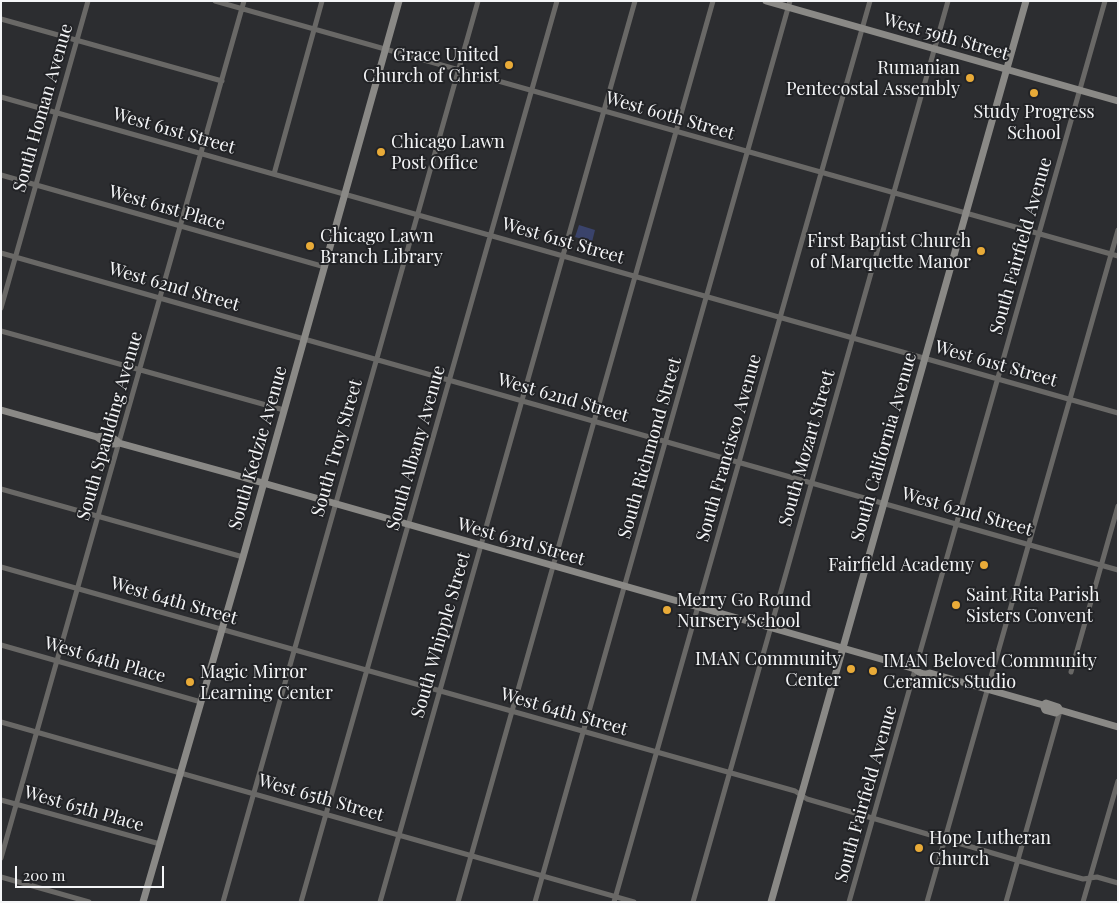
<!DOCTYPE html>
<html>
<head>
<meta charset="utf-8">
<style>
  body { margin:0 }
  #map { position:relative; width:1119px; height:903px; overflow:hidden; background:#2c2d30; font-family:"Playfair Display",serif }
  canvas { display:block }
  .frame { position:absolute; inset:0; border:2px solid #f4f5f7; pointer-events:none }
  .scale { position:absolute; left:15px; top:866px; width:149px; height:22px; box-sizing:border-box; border:2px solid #f4f5f7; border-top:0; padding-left:6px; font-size:15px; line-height:18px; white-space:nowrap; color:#f4f5f7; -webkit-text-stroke:4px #222326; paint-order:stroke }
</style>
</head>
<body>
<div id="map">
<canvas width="1119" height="903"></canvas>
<div class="frame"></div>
<div class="scale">200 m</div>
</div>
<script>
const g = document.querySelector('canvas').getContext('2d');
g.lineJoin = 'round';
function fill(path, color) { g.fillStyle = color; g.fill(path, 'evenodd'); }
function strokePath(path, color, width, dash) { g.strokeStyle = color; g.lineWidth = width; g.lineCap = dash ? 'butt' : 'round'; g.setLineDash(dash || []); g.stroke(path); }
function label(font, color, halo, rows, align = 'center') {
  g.font = font + ' "Playfair Display",serif'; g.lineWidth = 4; g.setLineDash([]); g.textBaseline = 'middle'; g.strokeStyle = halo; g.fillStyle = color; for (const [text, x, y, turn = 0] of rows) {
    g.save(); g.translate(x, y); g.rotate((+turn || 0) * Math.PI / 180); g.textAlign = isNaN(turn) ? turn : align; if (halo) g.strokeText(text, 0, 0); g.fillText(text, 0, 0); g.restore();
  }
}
fill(new Path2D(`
  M579,225L595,230L592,242L575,237Z`), '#3a436b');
strokePath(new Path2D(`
  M215,1L1118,256
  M1,19L222,81
  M1,97L1118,413
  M274,174L322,1
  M1,175L325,267
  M1,253L1118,570
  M1,308L88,1
  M1,331L284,410
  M1,489L243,557
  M1,567L795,791L807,799L1054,871L1083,879L1097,877L1118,883
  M1,645L201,702
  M1071,672L1118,506
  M1,722L634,902
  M1,800L160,844
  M1,858L244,1
  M1,877L89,902
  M223,902L478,1
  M301,902L557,1
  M380,902L635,1
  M458,902L713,1
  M535,902L790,1
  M614,902L870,1
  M693,902L948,1
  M849,902L1105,1
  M927,902L1118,230
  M1006,902L1060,711
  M1083,902L1118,781`), '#696866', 5);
strokePath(new Path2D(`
  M766,1L1118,101
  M1,410L97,437C103,442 112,446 119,443L228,473L888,661L915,669C919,673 925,675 930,673L1043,705L1046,703L1058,707L1060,710L1118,727
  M97,437C105,435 114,437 119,443
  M1043,705L1045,710L1056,713L1060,710
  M143,902L243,557L399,1
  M771,902L1026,1`), '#8a8986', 7);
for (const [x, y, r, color] of [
  [509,65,5,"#e9ab38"],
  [970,78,5,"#e9ab38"],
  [1034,93,5,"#e9ab38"],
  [381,152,5,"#e9ab38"],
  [310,246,5,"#e9ab38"],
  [981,251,5,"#e9ab38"],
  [984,565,5,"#e9ab38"],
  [956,605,5,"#e9ab38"],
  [667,610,5,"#e9ab38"],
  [851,669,5,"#e9ab38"],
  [873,671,5,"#e9ab38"],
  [190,682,5,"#e9ab38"],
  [919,848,5,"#e9ab38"]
]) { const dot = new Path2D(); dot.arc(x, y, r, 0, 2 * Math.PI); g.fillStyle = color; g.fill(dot); strokePath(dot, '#222326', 2); }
label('18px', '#f4f5f7', '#222326', [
  ["West 59th Street",946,37,16],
  ["South Homan Avenue",43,108,-74],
  ["West 60th Street",670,116,16],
  ["West 61st Street",174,131,16],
  ["West 61st Place",167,208,16],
  ["West 61st Street",563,241,16],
  ["South Fairfield Avenue",1021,246,-74],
  ["West 62nd Street",174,287,16],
  ["West 61st Street",996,364,16],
  ["West 62nd Street",563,398,16],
  ["South Spaulding Avenue",110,426,-74],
  ["South California Avenue",884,447,-74],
  ["South Kedzie Avenue",258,448,-74],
  ["South Troy Street",337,448,-74],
  ["South Albany Avenue",416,448,-74],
  ["South Richmond Street",650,448,-74],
  ["South Francisco Avenue",729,448,-74],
  ["South Mozart Street",807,448,-74],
  ["West 62nd Street",967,512,16],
  ["West 63rd Street",521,542,16],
  ["West 64th Street",174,601,16],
  ["South Whipple Street",441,635,-74],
  ["West 64th Place",105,660,16],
  ["West 64th Street",564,712,16],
  ["South Fairfield Avenue",866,794,-74],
  ["West 65th Street",321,798,16],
  ["West 65th Place",84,809,16]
]);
label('18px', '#f4f5f7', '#222326', [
  ["Grace United",499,55,"right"],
  ["Church of Christ",499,76,"right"],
  ["Rumanian",960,68,"right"],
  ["Pentecostal Assembly",960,89,"right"],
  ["Study Progress",1034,112,"center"],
  ["School",1034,133,"center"],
  ["Chicago Lawn",391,142],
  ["Post Office",391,163],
  ["Chicago Lawn",320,236],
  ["Branch Library",320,257],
  ["First Baptist Church",971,241,"right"],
  ["of Marquette Manor",971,262,"right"],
  ["Fairfield Academy",974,565,"right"],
  ["Saint Rita Parish",966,595],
  ["Sisters Convent",966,616],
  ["Merry Go Round",677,600],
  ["Nursery School",677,621],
  ["IMAN Community",841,659,"right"],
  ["Center",841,680,"right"],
  ["IMAN Beloved Community",883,661],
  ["Ceramics Studio",883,682],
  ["Magic Mirror",200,672],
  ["Learning Center",200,693],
  ["Hope Lutheran",929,838],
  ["Church",929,859]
], 'left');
</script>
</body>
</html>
